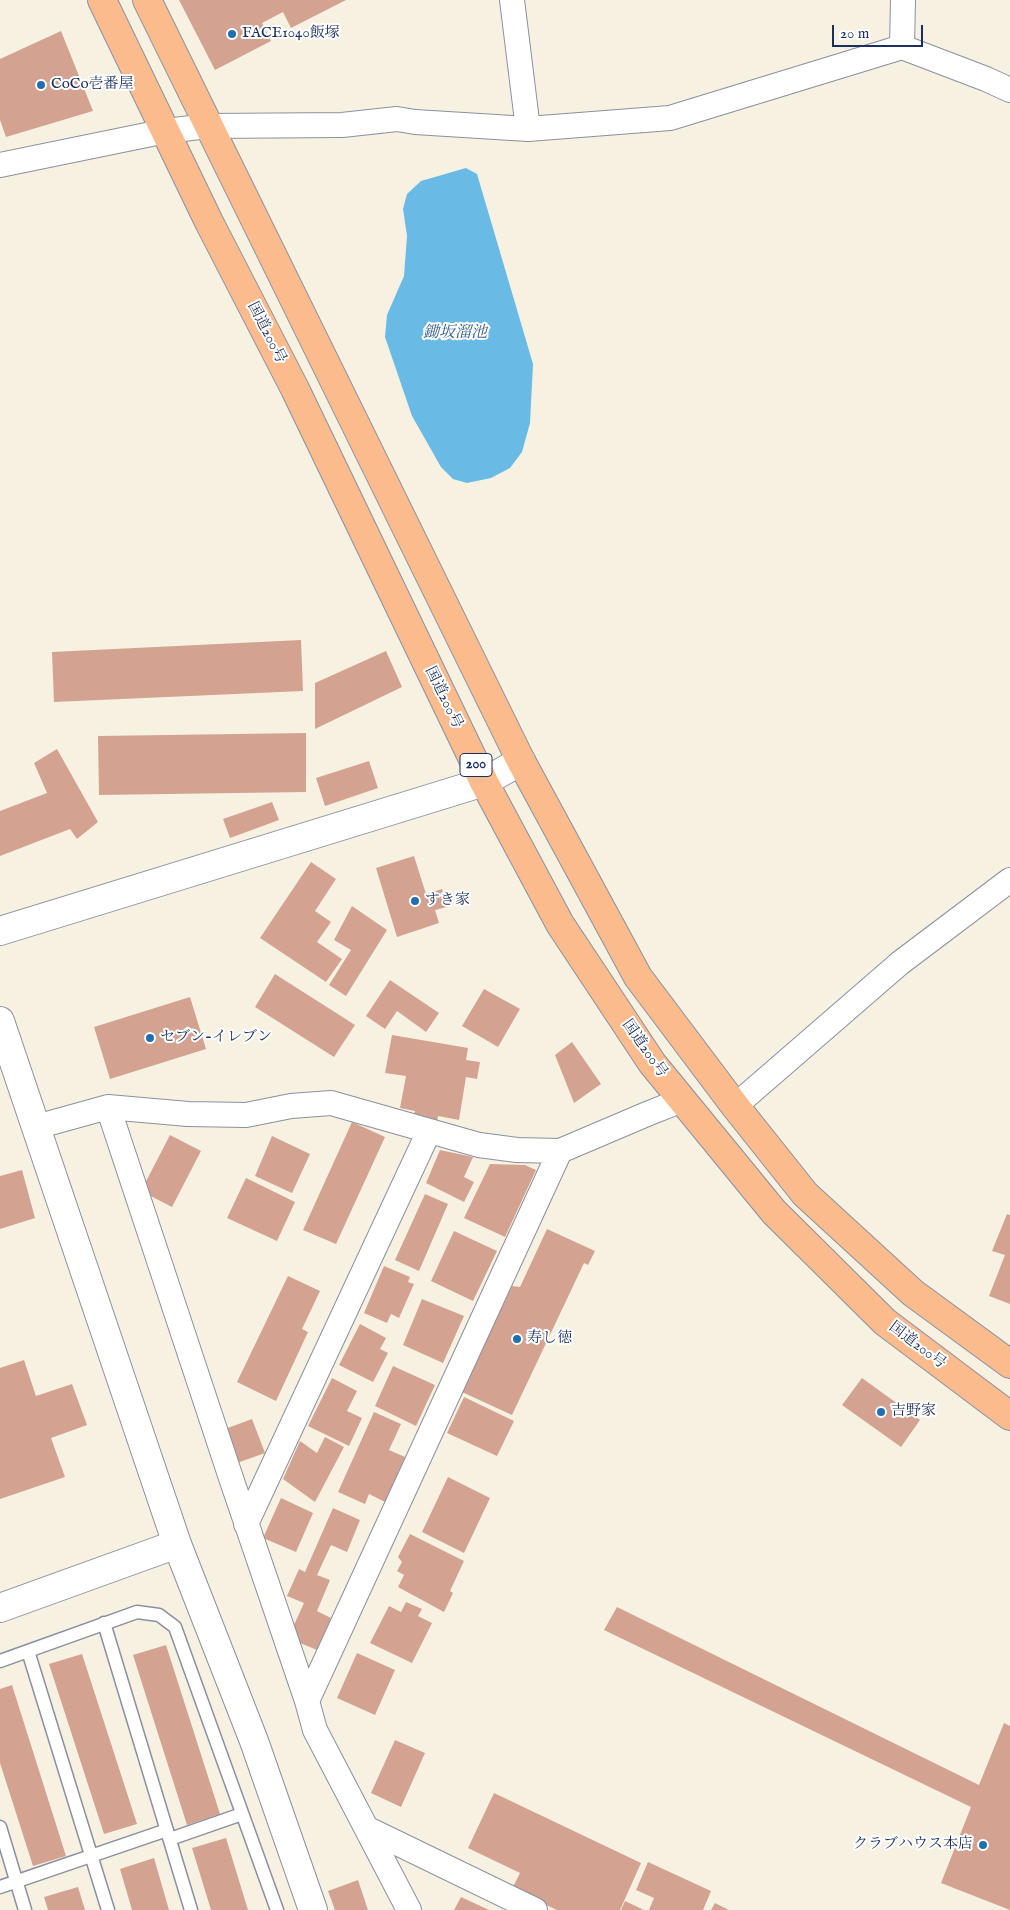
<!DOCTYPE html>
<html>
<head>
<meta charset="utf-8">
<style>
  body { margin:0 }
  #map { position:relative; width:1010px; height:1910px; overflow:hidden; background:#f7f1e2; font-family:"IM FELL English",serif }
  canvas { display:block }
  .scale { position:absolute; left:832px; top:25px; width:91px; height:22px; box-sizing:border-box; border:2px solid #1b2f5e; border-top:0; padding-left:6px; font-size:15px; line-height:18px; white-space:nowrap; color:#1b2f5e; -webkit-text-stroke:4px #fff; paint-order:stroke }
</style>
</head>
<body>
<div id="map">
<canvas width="1010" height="1910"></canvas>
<div class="scale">20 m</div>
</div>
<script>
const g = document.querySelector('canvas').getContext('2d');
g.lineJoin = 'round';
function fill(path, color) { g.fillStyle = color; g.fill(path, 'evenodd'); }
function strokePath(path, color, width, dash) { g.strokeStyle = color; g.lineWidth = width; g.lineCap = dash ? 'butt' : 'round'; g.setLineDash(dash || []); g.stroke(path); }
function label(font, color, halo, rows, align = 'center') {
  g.font = font + ' "IM FELL English","Noto Serif JP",serif'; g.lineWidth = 4; g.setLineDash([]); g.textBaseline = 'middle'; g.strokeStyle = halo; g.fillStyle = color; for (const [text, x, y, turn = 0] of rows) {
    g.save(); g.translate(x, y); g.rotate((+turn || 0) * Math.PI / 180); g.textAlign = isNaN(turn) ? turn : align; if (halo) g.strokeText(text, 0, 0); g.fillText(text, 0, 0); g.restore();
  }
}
fill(new Path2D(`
  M466,168L477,174L533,364L530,423L522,452L510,468L491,478L467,483L453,479L441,467L412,416L385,337L387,315L404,276L407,236L403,209L407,194L421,181Z`), '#69bae4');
fill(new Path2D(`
  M179,0H346L291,28L283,12L262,23L271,41L215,70Z
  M61,31L93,111L6,137L0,120V59Z
  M301,640L303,691L54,702L52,652Z
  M386,651L402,687L315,729V683Z
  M306,733V792L99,795L98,736Z
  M57,749L98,822L77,839L70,829L0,856V811L47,793L34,763Z
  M369,761L378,788L325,806L316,778Z
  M272,802L279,820L230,838L223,819Z
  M414,856L426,894L442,889L447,907L435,910L439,923L397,937L376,868Z
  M311,862L336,879L315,911L331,922L317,942L342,959L326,982L260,938Z
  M352,906L387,930L346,996L329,985L351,950L334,940Z
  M275,974L355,1025L334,1057L255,1007Z
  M390,980L439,1013L426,1032L397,1011L385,1029L366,1016Z
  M484,989L520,1009L498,1047L462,1026Z
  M190,997L206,1049L110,1079L94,1027Z
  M392,1035L468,1048L466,1060L480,1062L477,1079L466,1077L459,1120L438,1116L437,1124L413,1120L415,1111L400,1108L406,1076L385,1073Z
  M572,1042L601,1084L574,1103L555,1055Z
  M352,1122L385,1137L336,1244L303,1230Z
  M170,1135L201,1151L172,1207L141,1191Z
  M272,1136L310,1154L292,1193L255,1176Z
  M440,1150L473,1157L464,1177L474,1182L464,1202L426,1183Z
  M490,1164L525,1165L536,1170L505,1237L464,1218Z
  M22,1170L35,1218L0,1229V1176Z
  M246,1178L295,1202L277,1241L227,1218Z
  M425,1194L448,1204L419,1271L395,1260Z
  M1007,1214L1010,1215V1304L989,1296L1005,1255L992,1251Z
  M547,1229L595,1251L588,1265L584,1263L512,1415L462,1392L512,1286L520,1287Z
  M454,1231L497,1251L473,1301L431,1281Z
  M384,1266L410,1277L408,1282L414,1284L399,1318L391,1314L387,1323L364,1313Z
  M288,1276L320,1291L302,1329L308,1332L276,1401L237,1382Z
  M422,1299L464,1316L443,1363L403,1345Z
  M360,1324L386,1338L380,1349L388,1353L373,1382L339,1365Z
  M24,1360L36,1396L72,1384L87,1425L51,1438L65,1477L0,1499V1368Z
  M393,1366L435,1385L416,1426L375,1406Z
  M332,1378L357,1391L347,1411L362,1418L349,1446L308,1426Z
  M862,1378L920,1420L901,1447L842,1405Z
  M464,1397L514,1421L497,1456L447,1433Z
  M374,1412L401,1424L389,1450L405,1457L385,1502L369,1494L365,1504L338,1492Z
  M252,1419L265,1453L237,1463L225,1429Z
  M325,1437L344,1447L315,1502L283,1479L300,1441L317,1453Z
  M448,1477L490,1498L464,1553L422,1532Z
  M281,1498L313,1513L296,1552L263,1538Z
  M333,1508L360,1520L347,1552L331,1545L317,1575L330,1580L317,1611L331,1618L317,1650L288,1638L304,1603L287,1596L299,1569L305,1572Z
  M410,1534L464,1561L450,1591L453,1593L444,1612L398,1587L404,1575L397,1571L402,1562L398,1557Z
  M406,1602L422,1609L418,1616L432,1623L412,1663L370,1643L389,1606L401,1612Z
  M617,1607L979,1785L1004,1723L1010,1726V1910L941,1883L971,1807L604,1630Z
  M166,1645L220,1814L187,1825L133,1655Z
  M357,1653L395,1670L375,1715L337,1698Z
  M82,1654L137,1824L104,1834L49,1664Z
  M12,1685L66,1856L33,1866L0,1763V1689Z
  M395,1740L425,1753L401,1807L371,1793Z
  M494,1793L641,1863L620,1910H557L512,1889L520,1873L468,1848Z
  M226,1838L248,1910H211L192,1848Z
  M154,1858L169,1910H132L120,1869Z
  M648,1862L711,1891L703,1910H649L654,1898L636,1890Z
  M358,1880L368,1910H335L328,1891Z
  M78,1887L85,1910H48L44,1897Z
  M461,1897L489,1910H454Z
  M625,1901L644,1910H621Z
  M715,1903L729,1910H711Z`), '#d4a291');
const service = new Path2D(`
  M104,1623L191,1910
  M28,1651L108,1910
  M0,1661L137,1612L159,1615L175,1627L277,1910
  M0,1827L25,1910
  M170,1839L242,1814
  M0,1887L167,1830`);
const minor = new Path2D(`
  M512,0L528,129
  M902,47L903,0
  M0,165L166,131L208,126L342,125L397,119L415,122L528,129L670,118L902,47L986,79L1010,90
  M735,1106L900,963L1010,880
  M108,1107L232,1481L307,1701L315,1730L409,1910
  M36,1127L108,1107L188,1114L246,1115L291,1106L331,1103L479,1145L517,1150L560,1151L647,1114L682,1100
  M246,1524L429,1131
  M307,1701L560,1151
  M368,1829L535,1910`);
const tertiary = new Path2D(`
  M0,931L484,782L521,761
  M0,1021L177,1544L254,1741L313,1910
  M0,1608L177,1544`);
const trunk = new Path2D(`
  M102,0L209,222L295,389L484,782L560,924L652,1063L774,1212L885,1322L1010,1416
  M147,0L521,761L638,977L735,1106L805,1194L913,1293L1010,1364`);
strokePath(service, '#8990a0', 15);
strokePath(minor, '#8990a0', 26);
strokePath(tertiary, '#8990a0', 30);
strokePath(trunk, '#8990a0', 30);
strokePath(service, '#fff', 12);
strokePath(minor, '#fff', 24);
strokePath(tertiary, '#fff', 28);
strokePath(trunk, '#fbbb8c', 28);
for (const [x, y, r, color] of [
  [232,34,5,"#1f6fb2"],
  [41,85,5,"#1f6fb2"],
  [415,901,5,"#1f6fb2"],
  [150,1038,5,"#1f6fb2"],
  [517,1339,5,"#1f6fb2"],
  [881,1412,5,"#1f6fb2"],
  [983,1845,5,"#1f6fb2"]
]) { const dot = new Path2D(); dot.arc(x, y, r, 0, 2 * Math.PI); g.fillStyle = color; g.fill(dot); strokePath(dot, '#fff', 2); }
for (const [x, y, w] of [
  [476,765,32]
]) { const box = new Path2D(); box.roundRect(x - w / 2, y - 11.5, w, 23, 4); g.fillStyle = '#fff'; g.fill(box); strokePath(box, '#1b2f5e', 1); }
label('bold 14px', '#1b2f5e', null, [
  ["200",476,765]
]);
label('15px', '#1b2f5e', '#fff', [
  ["FACE1040飯塚",242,34],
  ["CoCo壱番屋",51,85],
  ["すき家",425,901],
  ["セブン-イレブン",160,1038],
  ["寿し徳",527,1339],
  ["吉野家",891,1412],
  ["クラブハウス本店",973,1845,"right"]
], 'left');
label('15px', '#1b2f5e', '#fff', [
  ["国道200号",266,333,63],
  ["国道200号",443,698,64],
  ["国道200号",644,1049,55],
  ["国道200号",917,1346,37]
]);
label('italic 16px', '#36608d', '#fff', [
  ["鋤坂溜池",455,334]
]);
</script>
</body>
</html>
